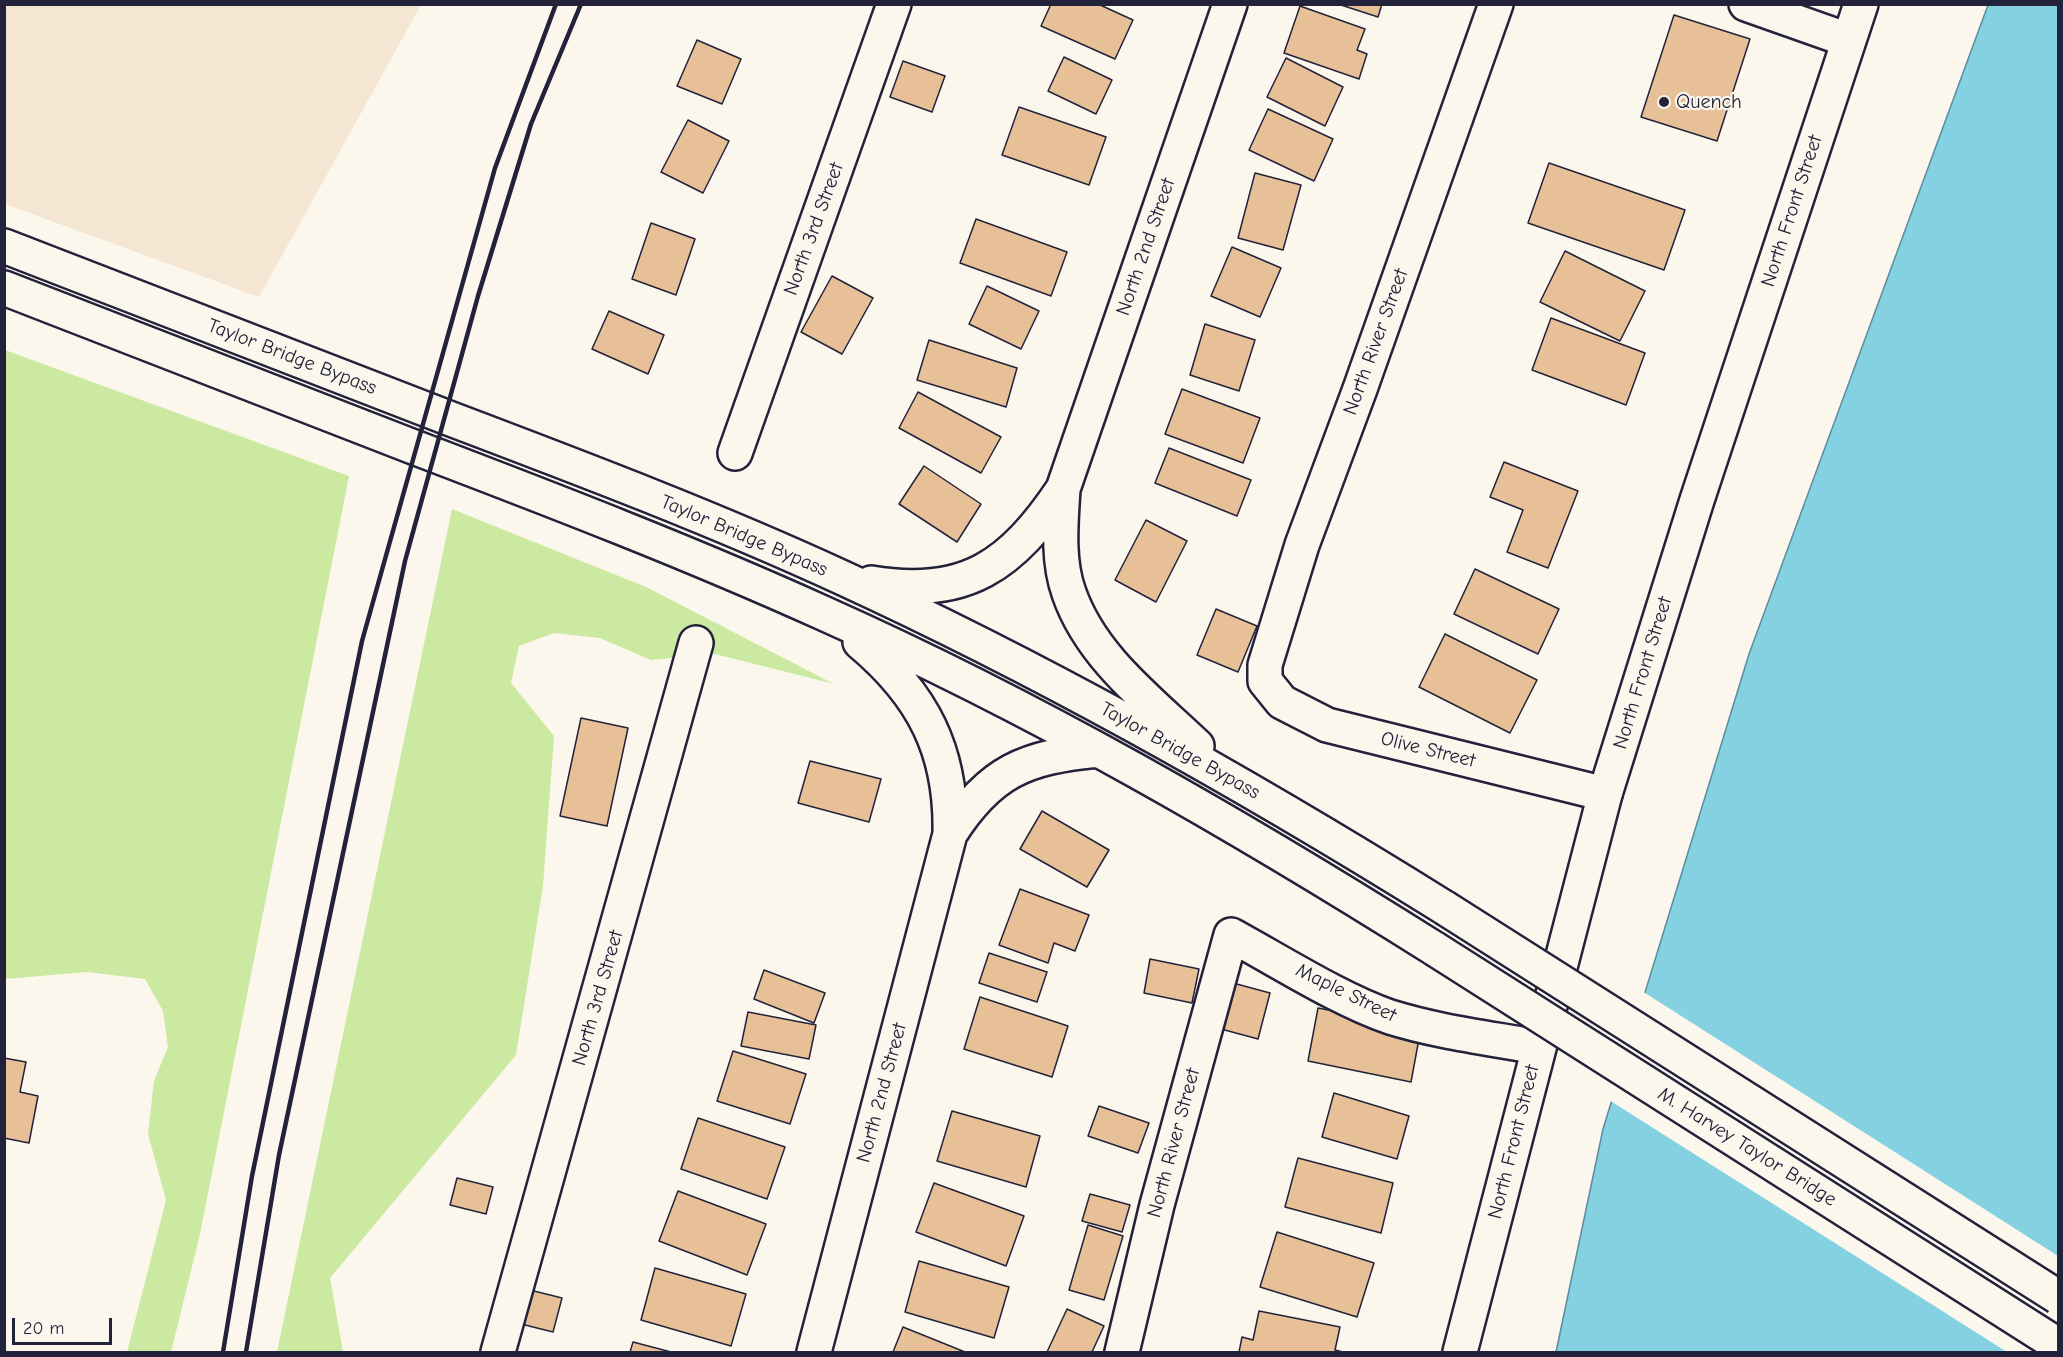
<!DOCTYPE html>
<html>
<head>
<meta charset="utf-8">
<style>
  body { margin:0 }
  #map { position:relative; width:2063px; height:1357px; overflow:hidden; background:#fbf7ec; font-family:"Comic Neue",sans-serif }
  canvas { display:block }
  .frame { position:absolute; inset:0; border:6px solid #22223b; pointer-events:none }
  .scale { position:absolute; left:12px; top:1318px; width:100px; height:27px; box-sizing:border-box; border:3px solid #22223b; border-top:0; padding-left:8px; font-size:18px; line-height:21px; white-space:nowrap; color:#22223b; -webkit-text-stroke:4px #fbf7ec; paint-order:stroke }
</style>
</head>
<body>
<div id="map">
<canvas width="2063" height="1357"></canvas>
<div class="frame"></div>
<div class="scale">20 m</div>
</div>
<script>
const g = document.querySelector('canvas').getContext('2d');
g.lineJoin = 'round';
function fill(path, color) { g.fillStyle = color; g.fill(path, 'evenodd'); }
function strokePath(path, color, width, dash) { g.strokeStyle = color; g.lineWidth = width; g.lineCap = dash ? 'butt' : 'round'; g.setLineDash(dash || []); g.stroke(path); }
function label(font, color, halo, rows, align = 'center') {
  g.font = font + ' "Comic Neue",sans-serif'; g.lineWidth = 4.5; g.setLineDash([]); g.textBaseline = 'middle'; g.strokeStyle = halo; g.fillStyle = color; for (const [text, x, y, turn = 0] of rows) {
    g.save(); g.translate(x, y); g.rotate((+turn || 0) * Math.PI / 180); g.textAlign = isNaN(turn) ? turn : align; if (halo) g.strokeText(text, 0, 0); g.fillText(text, 0, 0); g.restore();
  }
}
fill(new Path2D(`
  M4,5L5,4L421,5L259,297L5,204Z`), '#f5e6d3');
fill(new Path2D(`
  M5,350L349,476L200,1234L171,1352H127L166,1200L148,1134L154,1081L168,1047L163,1011L145,979L87,972L5,979Z
  M452,509L646,587L834,684L715,654L651,660L600,638L554,633L519,646L511,683L554,736L543,886L516,1055L330,1278L343,1352H277Z`), '#cbe9a1');
const water = new Path2D(`
  M1988,5H2058V1352H1556L1603,1129L1749,654Z`);
fill(water, '#84d1e2');
strokePath(water, '#5d8b9f', 1.5);
fill(new Path2D(`
  M1642,991L2058,1256V1352H2007L1609,1100Z`), '#fbf7ec');
const building = new Path2D(`
  M1051,4H1098L1133,20L1115,59L1041,26Z
  M1338,4H1382L1378,17Z
  M1300,6L1365,29L1357,50L1367,54L1359,79L1284,53Z
  M1674,15L1750,39L1717,141L1641,117Z
  M697,40L741,59L722,104L677,86Z
  M1064,57L1112,80L1096,114L1048,91Z
  M1286,58L1343,87L1325,126L1267,97Z
  M903,61L945,76L932,112L890,97Z
  M1019,107L1106,137L1089,185L1002,155Z
  M1268,109L1333,139L1314,181L1249,150Z
  M688,120L729,141L703,193L661,172Z
  M1549,163L1685,210L1664,270L1528,223Z
  M1255,173L1301,185L1283,250L1238,238Z
  M976,219L1067,252L1051,296L960,263Z
  M651,223L695,239L676,295L632,279Z
  M1232,247L1281,268L1260,317L1211,296Z
  M1565,251L1645,291L1620,341L1540,302Z
  M832,276L873,298L842,354L801,332Z
  M987,286L1039,311L1021,349L969,324Z
  M609,311L664,335L648,374L592,349Z
  M1551,318L1645,353L1626,405L1532,370Z
  M1205,324L1255,340L1239,391L1190,375Z
  M929,340L1017,368L1006,407L917,380Z
  M1182,389L1260,418L1243,463L1165,434Z
  M918,392L1001,437L981,473L899,428Z
  M1169,448L1251,480L1237,516L1155,483Z
  M1504,462L1578,491L1548,568L1507,552L1523,510L1490,497Z
  M924,466L981,504L957,542L899,504Z
  M1146,520L1187,541L1156,602L1115,580Z
  M1475,569L1559,609L1538,654L1454,614Z
  M1216,609L1257,626L1238,672L1197,655Z
  M1445,634L1537,680L1510,733L1419,687Z
  M581,718L628,728L607,826L560,816Z
  M810,761L881,779L869,822L798,803Z
  M1042,811L1109,850L1087,887L1020,849Z
  M1020,889L1089,915L1075,951L1054,943L1048,963L999,945Z
  M989,953L1047,972L1037,1002L979,983Z
  M1150,959L1199,969L1192,1003L1144,993Z
  M764,970L825,993L814,1023L754,999Z
  M1233,983L1270,993L1258,1039L1221,1029Z
  M980,997L1068,1026L1052,1077L964,1049Z
  M1318,1008L1421,1028L1411,1082L1308,1061Z
  M748,1012L816,1025L809,1059L741,1046Z
  M733,1051L806,1074L790,1124L717,1101Z
  M4,1058L26,1062L20,1092L38,1096L29,1143L4,1138Z
  M1334,1093L1409,1116L1397,1159L1322,1137Z
  M1099,1106L1149,1123L1138,1153L1088,1136Z
  M952,1111L1040,1136L1026,1187L937,1161Z
  M698,1118L785,1147L767,1199L681,1169Z
  M1298,1158L1393,1183L1381,1233L1285,1207Z
  M457,1178L493,1187L486,1214L450,1205Z
  M934,1183L1024,1216L1006,1266L916,1232Z
  M678,1191L766,1224L747,1275L659,1241Z
  M1090,1194L1130,1205L1122,1232L1082,1221Z
  M1088,1225L1123,1236L1104,1300L1069,1290Z
  M1277,1232L1374,1263L1357,1317L1260,1287Z
  M919,1261L1009,1287L994,1338L905,1312Z
  M655,1268L746,1294L731,1346L641,1320Z
  M526,1289L562,1298L553,1332L517,1323Z
  M1067,1309L1104,1326L1092,1352H1047Z
  M1259,1311L1340,1327L1335,1350L1343,1352H1239L1242,1337L1253,1340Z
  M903,1327L965,1352H893Z
  M633,1342L671,1352H630Z`);
fill(building, '#e8c098');
strokePath(building, '#22223b', 1.5);
const minor = new Path2D(`
  M1496,4L1360,389L1302,545L1265,665V681L1282,702L1327,725L1605,794
  M735,453L894,4
  M498,1352L696,643
  M1122,1352L1157,1205L1231,935C1279,961 1340,1000 1390,1017C1438,1032 1489,1038 1538,1047`);
const major = new Path2D(`
  M1746,4L1848,40
  M4,246C153,303 302,361 451,419C583,469 715,519 843,578C1052,674 1251,787 1445,908
  M4,288C140,341 276,393 411,446C550,499 688,552 823,613C1036,708 1238,825 1435,949
  M1063,489C1061,522 1057,560 1069,593C1091,657 1150,701 1197,746
  M871,583C966,599 1012,565 1063,489L1230,4
  M950,834C990,771 1026,757 1098,750
  M814,1352L950,834C952,751 923,695 860,642
  M1460,1352L1605,794L1697,500L1861,4`);
strokePath(minor, '#22223b', 38);
strokePath(major, '#22223b', 38);
strokePath(minor, '#fbf7ec', 33);
strokePath(major, '#fbf7ec', 33);
strokePath(new Path2D(`
  M223,1352L252,1176L362,641L495,168L556,4
  M246,1352L279,1155L405,561L478,296L531,124L581,4`), '#22223b', 4.5);
const majorBridge = new Path2D(`
  M1445,908L2058,1297
  M1435,949L2058,1345`);
strokePath(majorBridge, '#22223b', 38, []);
strokePath(majorBridge, '#fbf7ec', 33);
for (const [x, y, r, color] of [
  [1664,102,6,"#22223b"]
]) { const dot = new Path2D(); dot.arc(x, y, r, 0, 2 * Math.PI); g.fillStyle = color; g.fill(dot); strokePath(dot, '#fbf7ec', 2); }
label('20px', '#22223b', '#fbf7ec', [
  ["Quench",1676,102]
], 'left');
label('20px', '#22223b', '#fbf7ec', [
  ["North Front Street",1792,211,-72],
  ["North 3rd Street",814,229,-70],
  ["North 2nd Street",1146,247,-71],
  ["North River Street",1376,342,-70],
  ["Taylor Bridge Bypass",292,357,21],
  ["Taylor Bridge Bypass",744,536,23],
  ["North Front Street",1643,673,-73],
  ["Olive Street",1428,750,14],
  ["Taylor Bridge Bypass",1180,751,29],
  ["Maple Street",1346,993,26],
  ["North 3rd Street",598,998,-74],
  ["North 2nd Street",882,1093,-75],
  ["North Front Street",1514,1142,-76],
  ["North River Street",1174,1143,-75],
  ["M. Harvey Taylor Bridge",1747,1147,32]
]);
</script>
</body>
</html>
